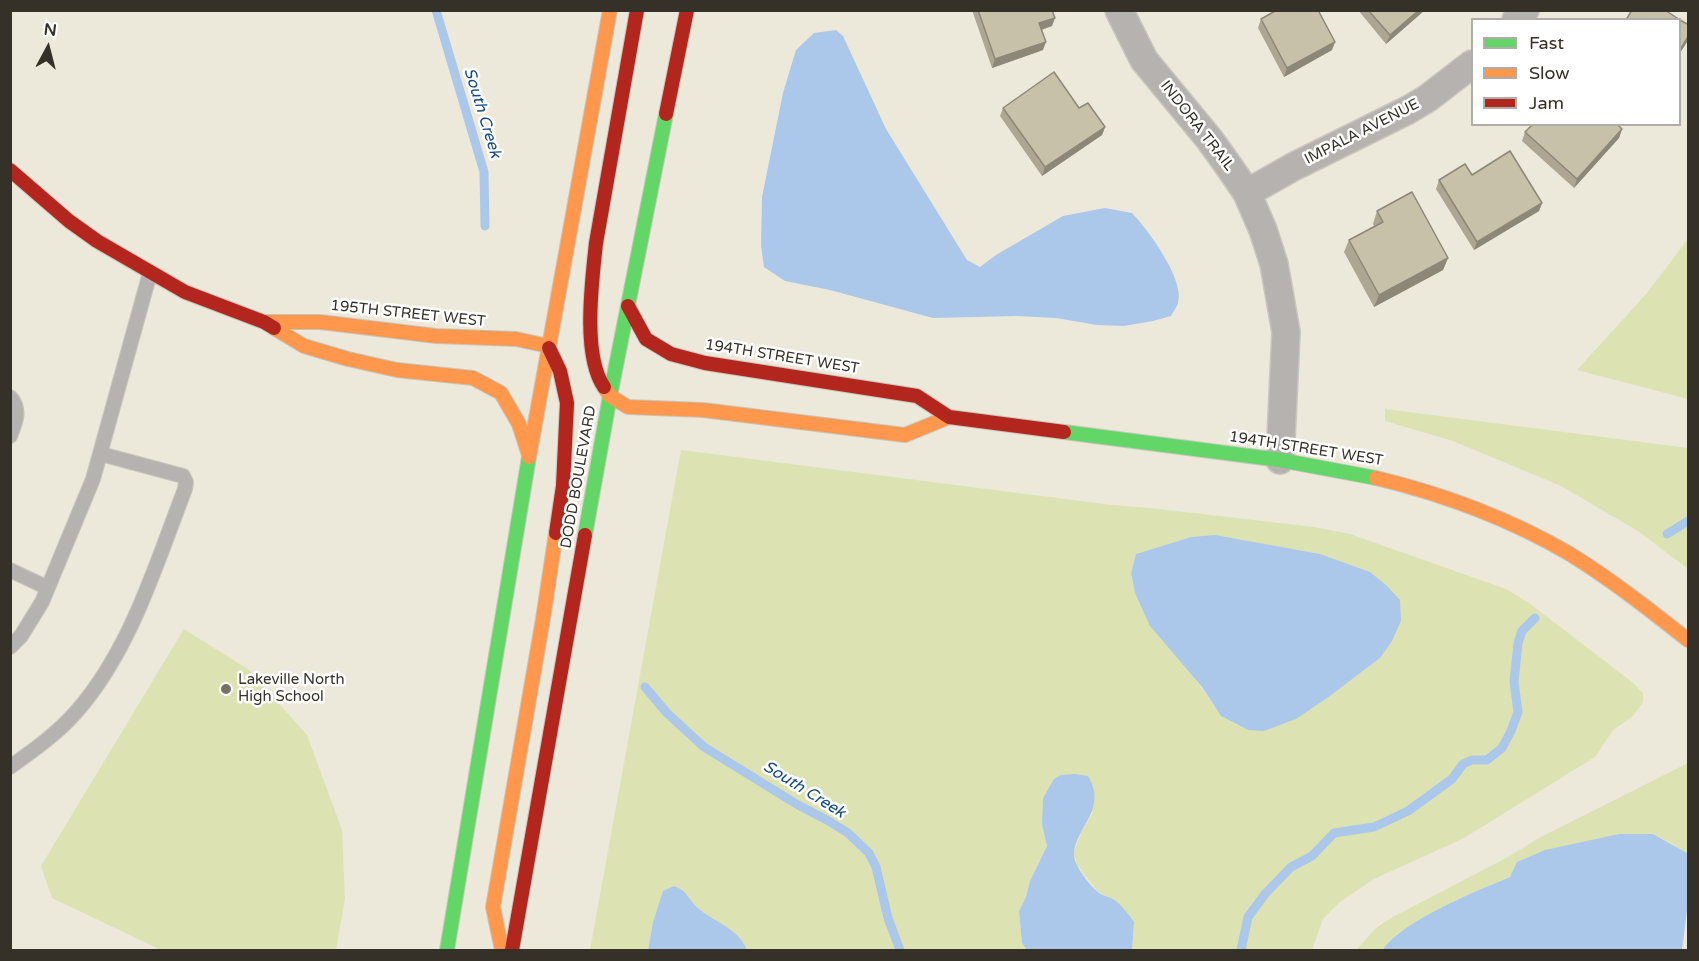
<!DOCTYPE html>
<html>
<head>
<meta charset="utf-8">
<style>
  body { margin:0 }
  #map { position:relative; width:1699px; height:961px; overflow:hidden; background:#ece8da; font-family:"Varela Round",sans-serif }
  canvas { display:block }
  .frame { position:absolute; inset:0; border:12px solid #353128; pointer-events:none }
  .legend { position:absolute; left:1471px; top:18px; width:210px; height:108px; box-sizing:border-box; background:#fff; border:2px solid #aeada9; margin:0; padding:8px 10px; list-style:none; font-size:18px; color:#353128 }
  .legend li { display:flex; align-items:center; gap:12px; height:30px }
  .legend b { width:30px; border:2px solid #aeada9 }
  .north { position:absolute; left:18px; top:18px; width:60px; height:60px; -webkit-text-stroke:4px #fff; paint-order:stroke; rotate:7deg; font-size:16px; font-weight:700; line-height:24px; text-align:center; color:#353128 }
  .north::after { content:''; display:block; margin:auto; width:21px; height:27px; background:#353128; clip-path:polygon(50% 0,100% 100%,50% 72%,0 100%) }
</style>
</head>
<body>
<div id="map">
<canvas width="1699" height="961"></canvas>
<div class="frame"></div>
<ul class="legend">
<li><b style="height:8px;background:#63d668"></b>Fast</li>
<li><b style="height:8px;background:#ff974d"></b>Slow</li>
<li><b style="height:8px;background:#b3261e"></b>Jam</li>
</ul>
<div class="north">N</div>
</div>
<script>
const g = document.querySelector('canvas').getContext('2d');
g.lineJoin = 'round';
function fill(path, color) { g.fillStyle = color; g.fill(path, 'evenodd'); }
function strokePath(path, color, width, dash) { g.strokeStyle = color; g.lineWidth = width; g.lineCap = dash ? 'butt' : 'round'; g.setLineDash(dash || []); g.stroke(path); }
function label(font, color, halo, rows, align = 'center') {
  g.font = font + ' "Varela Round",sans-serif'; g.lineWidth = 5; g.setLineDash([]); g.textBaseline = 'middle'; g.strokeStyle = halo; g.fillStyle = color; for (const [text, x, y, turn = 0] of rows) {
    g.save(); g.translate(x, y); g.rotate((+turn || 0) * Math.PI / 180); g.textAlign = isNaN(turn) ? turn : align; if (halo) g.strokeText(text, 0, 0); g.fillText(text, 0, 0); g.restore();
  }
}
fill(new Path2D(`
  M1688,239V399L1577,370L1647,293Z
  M1385,409L1688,448V569L1638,531L1561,486L1453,441L1385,421Z
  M681,450L1112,505L1150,508L1314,527L1350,534L1506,589L1529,603L1632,682L1643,693V702L1633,716L1613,730L1595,757L1464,838L1374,879L1340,902L1323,919L1312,950H1132L1134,922L1116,901L1098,892L1077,865L1074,853L1081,833L1093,812L1042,825L1047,846L1030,881L1026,897L1019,911L1022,943L1027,950H747C737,926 711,922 694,904C686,895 687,891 674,886L663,892L653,922L648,950H590ZM1215,536L1320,554L1344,564L1380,658L1330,696L1248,730L1221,716L1135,593L1131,573L1136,554L1191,537Z
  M184,629L249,670L307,735L342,830L345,898L336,950H161L52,898L41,866Z
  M1688,763V856L1673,844L1653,834H1619L1589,842L1456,900L1398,933L1383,950H1356L1377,927L1391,918L1510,856L1537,839Z`), '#dde2b3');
fill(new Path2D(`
  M836,30L843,36L886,129L967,260L980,267L996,255L1063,216L1105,208L1132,213C1148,230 1185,279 1178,303C1177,307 1173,312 1171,316L1153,321L1124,326L1097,325L1056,318L1016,316L933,318L830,290L785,281L764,267L761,246L762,197L783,93L796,50L814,33Z
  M1215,535L1320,554L1370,572L1386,585L1400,600L1401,621L1392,641L1380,658L1330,696L1296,719L1264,731L1248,730L1221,716L1202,687L1150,626L1135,593L1131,573L1136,554L1191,537Z
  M1075,774L1088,776C1111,813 1065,834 1076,863C1080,872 1091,887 1099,893C1104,896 1111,897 1116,901C1123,907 1129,915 1134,922L1132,950H1027L1022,943L1019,911L1026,897L1030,881L1047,846L1042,825L1043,798L1054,779L1061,775Z
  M1619,834H1653L1687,853L1688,902L1682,950H1383C1400,922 1478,890 1510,877L1517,862L1545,850Z
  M674,886C687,891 686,895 694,904C710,922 737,925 747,950H648L653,922L663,891Z`), '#abc8ea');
strokePath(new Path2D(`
  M436,10L484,172L485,226
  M1667,534L1688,521
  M645,687L667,713L704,747L798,805L827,820L848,833L869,853L876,867L888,918L900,950
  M1241,950L1248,917L1265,894L1291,867L1312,856L1334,833L1374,827L1408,811L1452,779L1463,764L1472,760H1487L1502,748L1511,731L1518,712L1514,682L1518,643L1522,631L1535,618`), '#abc8ea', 9);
const lane = new Path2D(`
  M10,397C21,409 16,422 10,436
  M10,570L48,588
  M10,647L21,636L42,602L93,479L150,273
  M10,767C34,750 58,733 77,711C131,649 156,564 185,489L186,482L183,476L101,454`);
const street = new Path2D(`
  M1119,10L1144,60L1210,140L1230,168L1247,193L1263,230L1274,264L1286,332L1280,460
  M1516,20L1525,10
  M1247,193L1293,167L1408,110L1428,98L1472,64`);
const fast = new Path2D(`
  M1064,432L1280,460L1376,478
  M585,535L610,396L666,114
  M447,950L529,457`);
const slow = new Path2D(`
  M265,322H320L436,336L516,339L548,346
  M274,328L304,346L348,359L397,370L473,378L501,393L519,424L529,455
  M604,387L610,396L628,407L703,410L905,435L949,417
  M529,457L610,10
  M1376,478C1443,494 1510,519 1570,554C1612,580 1650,610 1688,640
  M502,950L493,907L543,619L556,533`);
const jam = new Path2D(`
  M666,114L687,10
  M10,170L69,221L97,241L185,292L264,322L274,328
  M628,306L646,339L671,354L705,363L917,396L949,417L1064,432
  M549,348L560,371L567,403L563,486L556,533
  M604,387C582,355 592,281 596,243L637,10
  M512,950L585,535`);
strokePath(lane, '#c9c6bc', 16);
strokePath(street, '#c9c6bc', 30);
strokePath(fast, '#c9c6bc', 16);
strokePath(slow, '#c9c6bc', 16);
strokePath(jam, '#c9c6bc', 16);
strokePath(lane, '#b6b2b0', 14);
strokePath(street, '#b6b2b0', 27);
strokePath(fast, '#63d668', 14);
strokePath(slow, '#ff974d', 14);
strokePath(jam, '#b3261e', 14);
fill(new Path2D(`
  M972,10H1052V26L1042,30L1043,50L992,68Z
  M1358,10H1425L1386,44Z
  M1261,19L1332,50L1284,77L1258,28Z
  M1003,108H1079L1105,127L1102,135L1042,176L1000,116Z
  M1622,129L1619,138L1574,188L1522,141L1525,132Z
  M1472,175L1542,203L1539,211L1474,250L1436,189L1439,180Z
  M1377,211L1448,258L1443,270L1374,307L1344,252L1349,240L1374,226L1373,224Z`), '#aca692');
fill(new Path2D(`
  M1419,10H1425L1386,44L1390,35Z
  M1055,18L1052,26L1036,31L1039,23Z
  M1689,35V39L1680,53V50Z
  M1046,42L1043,50L992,68L995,59Z
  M1335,42L1332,50L1284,77L1287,68Z
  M1105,127L1102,135L1042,176L1045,167Z
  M1622,129L1619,138L1574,188L1577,179Z
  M1542,203L1539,211L1474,250L1477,242Z
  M1448,258L1443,270L1374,307L1379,295Z`), '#8c8777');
const building = new Path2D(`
  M978,10H1052L1055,18L1039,23L1046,42L995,59Z
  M1277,10H1318L1335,42L1287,68L1261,19Z
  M1368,10H1419L1390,35Z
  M1632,10H1665L1680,20H1626Z
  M1680,20L1689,25V35L1680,50Z
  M1054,72L1079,108L1088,103L1105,127L1045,167L1003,108Z
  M1533,124H1617L1622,129L1577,179L1525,132Z
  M1510,151L1542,203L1477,242L1439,180L1465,164L1472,175Z
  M1412,192L1448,258L1379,295L1349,240L1383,222L1377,211Z`);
fill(building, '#c8c1aa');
strokePath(building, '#8c8777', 1.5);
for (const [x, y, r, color] of [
  [226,689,6,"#757166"]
]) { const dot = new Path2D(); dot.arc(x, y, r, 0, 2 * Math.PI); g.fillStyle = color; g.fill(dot); strokePath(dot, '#fff', 2); }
label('15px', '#353128', '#fff', [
  ["INDORA TRAIL",1197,126,52],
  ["IMPALA AVENUE",1362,132,-27],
  ["195TH STREET WEST",408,314,6],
  ["194TH STREET WEST",782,357,9],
  ["194TH STREET WEST",1306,449,9],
  ["DODD BOULEVARD",579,477,-80]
]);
label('15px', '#353128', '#fff', [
  ["Lakeville North",238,680],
  ["High School",238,697]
], 'left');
label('italic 16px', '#124885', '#fff', [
  ["South Creek",482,113,73],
  ["South Creek",804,790,32]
]);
</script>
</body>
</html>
